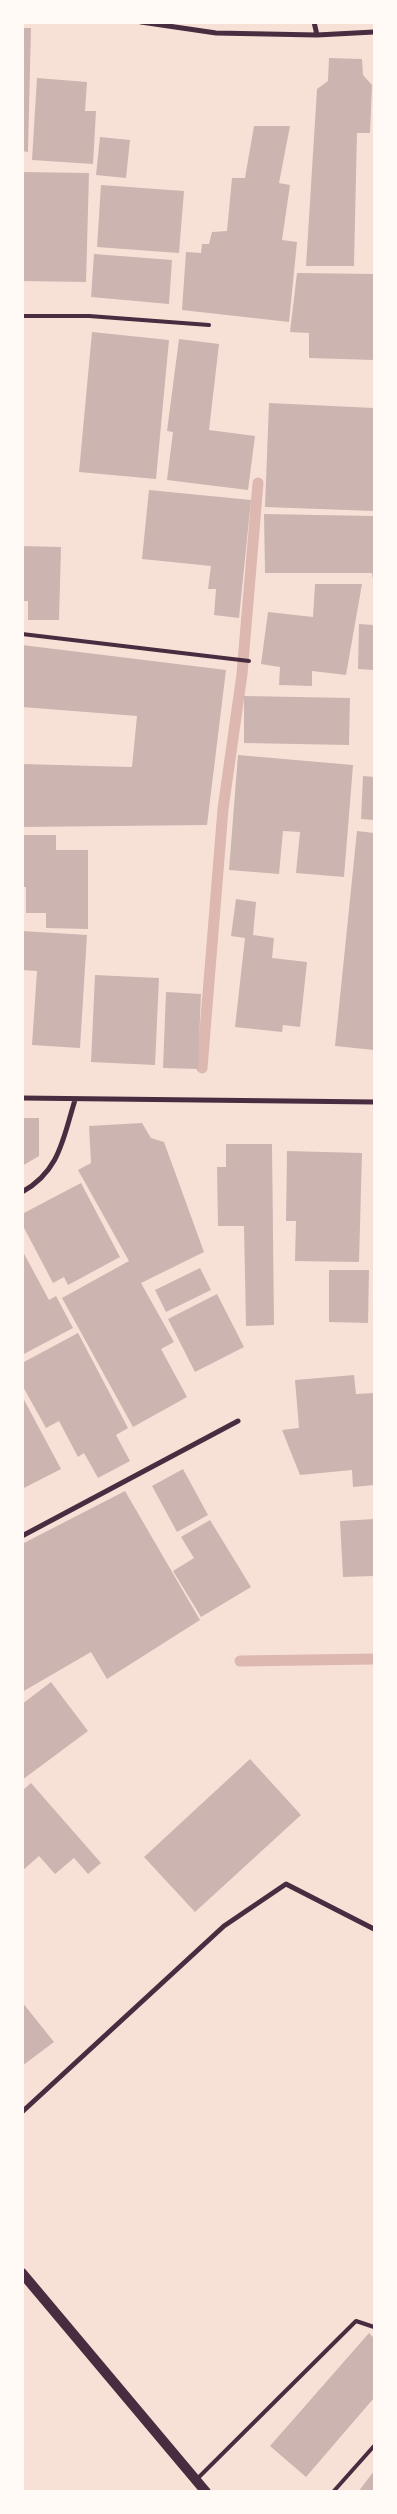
<!DOCTYPE html>
<html>
<head>
<meta charset="utf-8">
<style>
  body { margin:0 }
  #map { position:relative; width:397px; height:2514px; overflow:hidden; background:#f7e1d7; font-family:Arial,sans-serif }
  canvas { display:block }
  .frame { position:absolute; inset:0; border:24px solid #fffaf5; pointer-events:none }
</style>
</head>
<body>
<div id="map">
<canvas width="397" height="2514"></canvas>
<div class="frame"></div>
</div>
<script>
const g = document.querySelector('canvas').getContext('2d');
g.lineJoin = 'round';
function strokePath(path, color, width, dash) { g.strokeStyle = color; g.lineWidth = width; g.lineCap = dash ? 'butt' : 'round'; g.setLineDash(dash || []); g.stroke(path); }
function fill(path, color) { g.fillStyle = color; g.fill(path, 'evenodd'); }
strokePath(new Path2D(`
  M202,1068L223,809L242,674L258,483
  M240,1661L374,1659`), '#dcb8b0', 11);
fill(new Path2D(`
  M22,28H31L28,152L22,151Z
  M329,58L362,59L363,75L372,85L370,133H357L354,266H306L317,89L328,81Z
  M37,78L87,82L85,111H96L93,164L32,160Z
  M254,126H290L279,183L290,185L282,240L297,242L289,322L182,310L186,252L201,253L202,244H209L212,232L227,231L232,178H245Z
  M100,137L130,140L126,178L96,175Z
  M22,172L89,173L86,282L22,281Z
  M101,185L184,191L179,253L97,247Z
  M94,254L172,260L169,304L91,297Z
  M297,273L374,274V360L309,358V333L290,332Z
  M92,332L169,340L156,479L79,472Z
  M179,339L219,344L209,430L255,436L248,490L167,480L173,432L167,431Z
  M269,403L374,408V511L265,507Z
  M149,490L251,500L239,618L214,615L216,589H208L211,566L142,559Z
  M264,514L374,516V585L372,573H265Z
  M22,546L61,547L59,620H28V601H22Z
  M315,584H362L346,675L312,671V686L279,685L280,667L261,664L268,612L313,617Z
  M359,624L374,625V670L358,669Z
  M22,645L226,670L207,825L22,827V764L132,767L137,716L22,707Z
  M244,696L350,698L349,745L244,743Z
  M238,755L353,765L344,877L296,873L300,832L283,831L279,874L229,870Z
  M363,776L374,777V820L361,819Z
  M357,831L374,833V1050L335,1046Z
  M22,835H56V850H88V929L46,928V913H26V887H22Z
  M236,899L256,902L253,935L274,938L272,958L307,962L300,1027L283,1025L282,1032L235,1027L245,938L231,936Z
  M22,931L87,935L80,1048L32,1045L37,971L22,970Z
  M95,975L159,978L155,1065L91,1062Z
  M166,992L201,994L198,1069L163,1068Z
  M22,1118H39V1156L22,1166Z
  M142,1123L151,1138L164,1142L204,1252L141,1283L174,1342L161,1349L187,1397L133,1427L62,1298L129,1261L78,1170L91,1163L89,1126Z
  M226,1144H272L274,1325L246,1326L244,1226H218L217,1167H226Z
  M287,1151L362,1153L359,1262L295,1261L296,1221H286Z
  M81,1183L120,1257L68,1285L64,1277L53,1283L22,1224V1214Z
  M22,1250L49,1300L56,1296L73,1328L22,1355Z
  M200,1268L211,1290L166,1312L155,1290Z
  M329,1270H369L368,1323L329,1322Z
  M217,1294L244,1347L195,1372L168,1319Z
  M78,1333L128,1428L116,1435L130,1461L98,1478L84,1453L78,1457L59,1421L46,1428L22,1385V1363Z
  M354,1375L356,1394L374,1393V1485L353,1487L352,1470L300,1475L282,1430L299,1428L295,1380Z
  M22,1396L61,1469L22,1489Z
  M183,1469L208,1515L177,1532L152,1486Z
  M125,1491L200,1620L107,1679L91,1652L22,1692V1544Z
  M374,1519V1576L343,1577L340,1521Z
  M210,1520L251,1587L201,1617L173,1571L194,1558L181,1537Z
  M51,1682L88,1731L22,1780V1704Z
  M250,1759L301,1815L195,1912L144,1857Z
  M31,1783L101,1863L88,1874L74,1858L55,1874L39,1856L22,1871V1791Z
  M22,2002L54,2042L22,2066Z
  M369,2333L374,2338V2398L306,2477L270,2446Z
  M374,2471V2492H358Z`), '#ccb4b1');
strokePath(new Path2D(`
  M22,316H89L209,325
  M22,634L249,661
  M196,2480L356,2321L374,2327
  M333,2492L374,2446`), '#4a2c40', 4);
strokePath(new Path2D(`
  M141,22L216,33L317,35L374,32
  M314,22L317,35
  M22,1098L374,1102
  M22,1192C60,1171 63,1138 75,1100
  M22,1536L238,1421
  M22,2112L224,1926L286,1884L374,1929`), '#4a2c40', 5);
strokePath(new Path2D(`
  M22,2273L206,2492`), '#4a2c40', 10);
</script>
</body>
</html>
